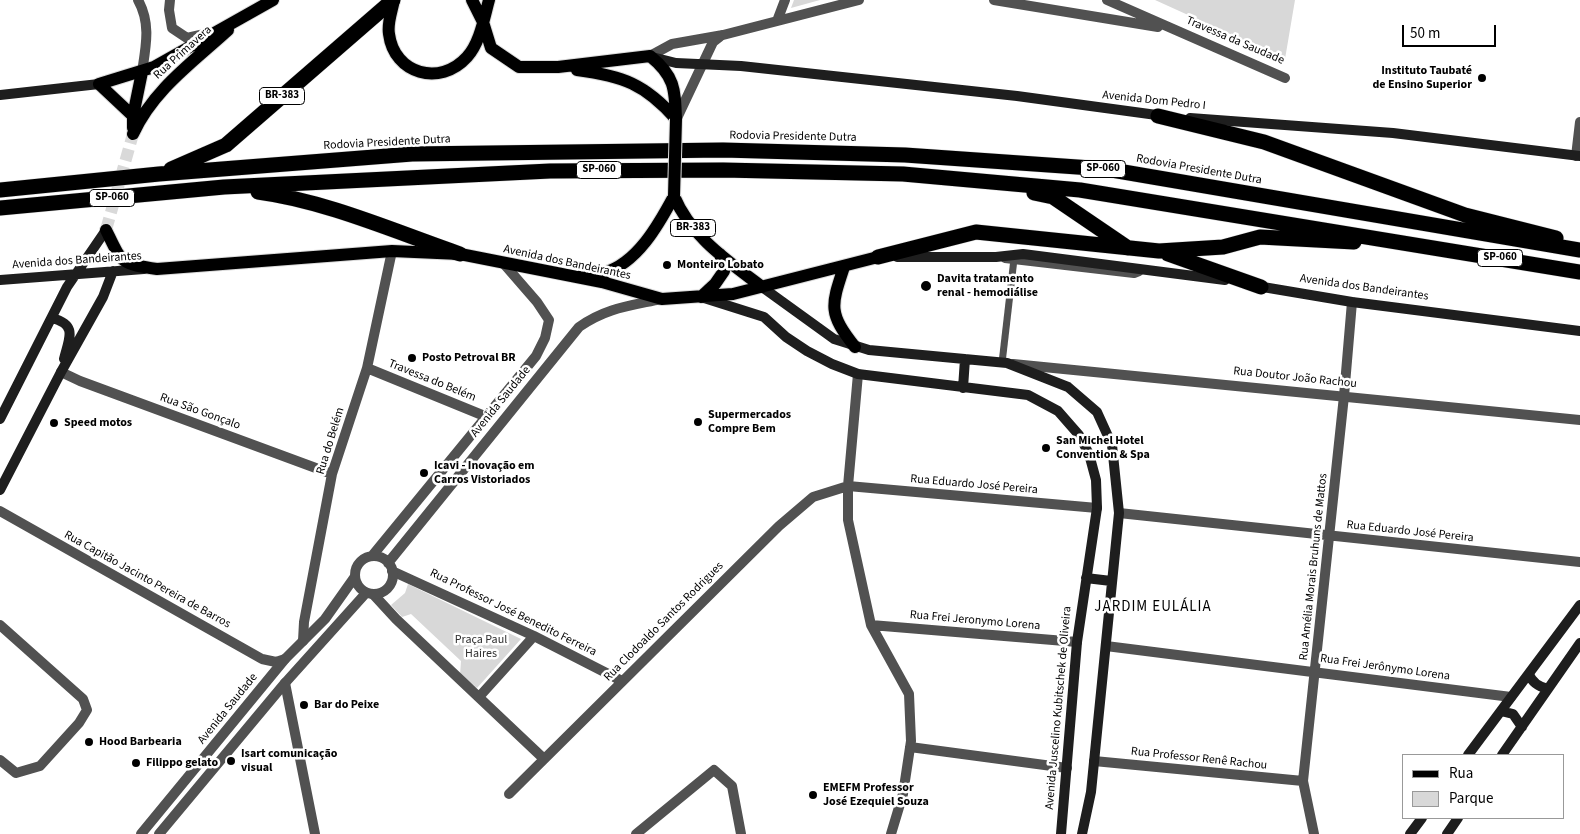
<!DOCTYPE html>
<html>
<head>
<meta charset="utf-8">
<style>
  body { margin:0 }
  #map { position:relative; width:1580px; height:834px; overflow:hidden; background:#fff; font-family:"Source Sans 3",sans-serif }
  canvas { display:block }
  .legend { position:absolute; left:1402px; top:754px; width:162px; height:65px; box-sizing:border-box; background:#fff; border:1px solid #999; margin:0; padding:6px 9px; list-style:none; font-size:15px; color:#000 }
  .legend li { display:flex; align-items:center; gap:10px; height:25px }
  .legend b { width:25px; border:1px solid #999 }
  .scale { position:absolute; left:1402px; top:25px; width:94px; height:22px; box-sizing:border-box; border:2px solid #000; border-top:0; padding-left:6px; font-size:15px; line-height:18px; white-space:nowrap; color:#000; -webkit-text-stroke:4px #fff; paint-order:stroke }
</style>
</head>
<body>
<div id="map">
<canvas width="1580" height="834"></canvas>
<ul class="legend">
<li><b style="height:6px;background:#000"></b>Rua</li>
<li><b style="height:14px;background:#d8d8d8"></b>Parque</li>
</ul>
<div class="scale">50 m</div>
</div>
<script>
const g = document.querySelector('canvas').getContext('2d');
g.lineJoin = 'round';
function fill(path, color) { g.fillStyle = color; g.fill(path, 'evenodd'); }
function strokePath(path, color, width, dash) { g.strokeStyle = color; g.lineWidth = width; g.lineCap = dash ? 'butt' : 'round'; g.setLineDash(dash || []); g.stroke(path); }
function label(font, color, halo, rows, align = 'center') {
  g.font = font + ' "Source Sans 3",sans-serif'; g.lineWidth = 5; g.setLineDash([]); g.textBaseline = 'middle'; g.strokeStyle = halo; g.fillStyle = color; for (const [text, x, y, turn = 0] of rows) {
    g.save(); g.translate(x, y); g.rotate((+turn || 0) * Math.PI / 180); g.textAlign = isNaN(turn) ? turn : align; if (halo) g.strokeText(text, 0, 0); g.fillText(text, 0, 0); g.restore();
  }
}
fill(new Path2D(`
  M794,0H820L791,8Z
  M1155,0H1295L1285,59Z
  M408,584L521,639L477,688L460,675L461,661L411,614L402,617L391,605L405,593Z`), '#d8d8d8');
strokePath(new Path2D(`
  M106,230L133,134`), '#d9d9d9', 12, [12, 6]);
const primary = new Path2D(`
  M394,0C392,11 387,23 389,34C394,74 440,87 467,57C480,43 484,18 489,0
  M472,0L483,22L491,48L519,67H558L650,56C675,76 675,90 676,119
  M577,70C623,76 645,84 676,119
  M99,84L154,67L273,0
  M99,84L133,116
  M133,128V116L142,72
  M133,134C153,90 193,62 228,30
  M674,196C691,237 728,261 762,287
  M106,230C122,263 120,264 157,269L392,251L460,254L602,282L662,299L733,294L878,257
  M844,267C831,306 828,313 855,347
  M583,274C589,273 597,274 603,273C637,264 659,224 674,196
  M701,297L715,284L724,271L720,254`);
const motorway = new Path2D(`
  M1158,116L1264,142L1465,215L1556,238
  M171,169L226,145L393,0
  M0,190L159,174L412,154L723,150L905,155L1106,169L1580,250
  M258,192C326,201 396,232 460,254
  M1034,193L1053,197L1128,248
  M0,208L224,187L550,171L723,170L903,174L1080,190L1580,272
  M1168,254L1261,287
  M878,257L976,232L1159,251L1223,247L1260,237L1354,242`);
strokePath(primary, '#dbdbdb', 14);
strokePath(motorway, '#dbdbdb', 16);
strokePath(new Path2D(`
  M1002,363L1014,259`), '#515151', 7);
strokePath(new Path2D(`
  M994,0L1158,27
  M1107,0L1285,78
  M777,21L785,0
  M650,56L672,44L723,35L859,0
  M677,118L713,42L722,35
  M1576,156L1580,122
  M1005,258L1134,273L1139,271
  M1013,364L1580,420
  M367,368L487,417
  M61,372L80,381L332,474
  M858,374L848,486V520L871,625L909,694L911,741L903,794L891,834
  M0,511L262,659L276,662L285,659
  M1119,513L1580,562
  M392,571L534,636L622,681
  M373,594L396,619L543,758
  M0,625L83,699L87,710L79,723L40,766L16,773L0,760
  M871,625L1077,642
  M303,641L304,622L332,474L367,368L392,251
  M1106,646L1511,697
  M285,683L315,834
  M479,697L534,636
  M910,747L1067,768
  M1094,761L1303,781
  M509,794L779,526L813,497L848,486L1097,508
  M636,834L714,770L732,786L741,834
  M1314,834L1303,781L1344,396L1352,302`), '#515151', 10);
strokePath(new Path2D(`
  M138,0C151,23 146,46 142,72
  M170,0L169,10L172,28L187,38L209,33
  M372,556L536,356L545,338L549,320L537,302L504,264
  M355 575a19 19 0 1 1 38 0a19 19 0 1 1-38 0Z
  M388,563L579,327C606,308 629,306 661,299
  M141,834L285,659L325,619L354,578
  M159,834L285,683L366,593`), '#515151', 10);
strokePath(new Path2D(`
  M652,57L676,63L741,66L1017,96L1164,116
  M0,95L99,84
  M1190,118L1393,133L1580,156
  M897,257H996L1023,254L1225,280
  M0,280L144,269
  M1257,286L1352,302L1580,331
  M762,287L834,339L869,350L1007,363L1068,387L1097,412L1112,445L1119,513L1091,792L1082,834
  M704,298L764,317L786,337L807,351L832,364L858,374L1028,395L1058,411L1079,435L1089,454L1096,480L1097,508L1077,642L1061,834
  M52,318C78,325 69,338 64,359
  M963,388L965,359
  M0,419L67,287L106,230
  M0,490L61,372L103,297L113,271
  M1086,578L1111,581
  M1529,674C1532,683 1540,687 1548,689
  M1501,711L1513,714L1522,727
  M1468,755L1580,605
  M1502,755L1580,643
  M1410,834L1422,818
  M1447,834L1458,818`), '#1e1e1e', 10);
strokePath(primary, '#000', 12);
strokePath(motorway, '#000', 15);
const primaryBridge = new Path2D(`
  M674,196L676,119`);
strokePath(primaryBridge, '#dbdbdb', 14, []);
strokePath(primaryBridge, '#000', 12);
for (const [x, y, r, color] of [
  [1482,78,5,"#000"],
  [667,265,5,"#000"],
  [926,286,6,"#000"],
  [412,358,5,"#000"],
  [698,422,5,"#000"],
  [54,423,5,"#000"],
  [1046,448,5,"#000"],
  [424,473,5,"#000"],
  [304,705,5,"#000"],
  [89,742,5,"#000"],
  [231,761,5,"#000"],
  [136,763,5,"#000"],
  [813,795,5,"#000"]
]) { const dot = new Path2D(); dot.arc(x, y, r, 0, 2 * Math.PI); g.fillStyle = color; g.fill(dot); strokePath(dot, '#fff', 2); }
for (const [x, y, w] of [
  [282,96,45],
  [1103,169,45],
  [599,170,45],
  [112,198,45],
  [693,228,45],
  [1500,258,45]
]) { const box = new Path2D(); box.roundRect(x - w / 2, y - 8.5, w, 17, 4); g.fillStyle = '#fff'; g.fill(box); strokePath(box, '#000', 1); }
label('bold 11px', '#000', null, [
  ["BR-383",282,96],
  ["SP-060",1103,169],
  ["SP-060",599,170],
  ["SP-060",112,198],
  ["BR-383",693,228],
  ["SP-060",1500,258]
]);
label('12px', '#000', '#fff', [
  ["Travessa da Saudade",1235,41,23],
  ["Rua Primavera",183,53,-42],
  ["Avenida Dom Pedro I",1154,101,6],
  ["Rodovia Presidente Dutra",793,137,1],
  ["Rodovia Presidente Dutra",387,143,-3],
  ["Rodovia Presidente Dutra",1199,170,10],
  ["Avenida dos Bandeirantes",77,261,-4],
  ["Avenida dos Bandeirantes",567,263,12],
  ["Avenida dos Bandeirantes",1364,288,8],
  ["Rua Doutor João Rachou",1295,378,6],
  ["Travessa do Belém",432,381,22],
  ["Avenida Saudade",501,402,-51],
  ["Rua São Gonçalo",200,412,20],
  ["Rua do Belém",331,441,-73],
  ["Rua Eduardo José Pereira",974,485,5],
  ["Rua Eduardo José Pereira",1410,532,6],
  ["Rua Amélia Morais Bruhuns de Mattos",1314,567,-84],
  ["Rua Capitão Jacinto Pereira de Barros",147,580,29],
  ["Rua Professor José Benedito Ferreira",513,613,26],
  ["Rua Frei Jeronymo Lorena",975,621,5],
  ["Rua Clodoaldo Santos Rodrigues",664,622,-45],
  ["Rua Frei Jerônymo Lorena",1385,668,8],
  ["Avenida Juscelino Kubitschek de Oliveira",1059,708,-85],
  ["Avenida Saudade",228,709,-51],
  ["Rua Professor Renê Rachou",1199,759,6]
]);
label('bold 12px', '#000', '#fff', [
  ["Instituto Taubaté",1472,71,"right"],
  ["de Ensino Superior",1472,85,"right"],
  ["Monteiro Lobato",677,265],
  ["Davita tratamento",937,279],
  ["renal - hemodiálise",937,293],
  ["Posto Petroval BR",422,358],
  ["Supermercados",708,415],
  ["Compre Bem",708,429],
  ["Speed motos",64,423],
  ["San Michel Hotel",1056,441],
  ["Convention & Spa",1056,455],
  ["Icavi - Inovação em",434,466],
  ["Carros Vistoriados",434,480],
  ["Bar do Peixe",314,705],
  ["Hood Barbearia",99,742],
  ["Isart comunicação",241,754],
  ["visual",241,768],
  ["Filippo gelato",146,763],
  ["EMEFM Professor",823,788],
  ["José Ezequiel Souza",823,802]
], 'left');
label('12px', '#2f2f2f', '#fff', [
  ["Praça Paul",481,640],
  ["Haires",481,654]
]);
g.letterSpacing = '1px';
label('15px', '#000', '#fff', [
  ["JARDIM EULÁLIA",1153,608]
]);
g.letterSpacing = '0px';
</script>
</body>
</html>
